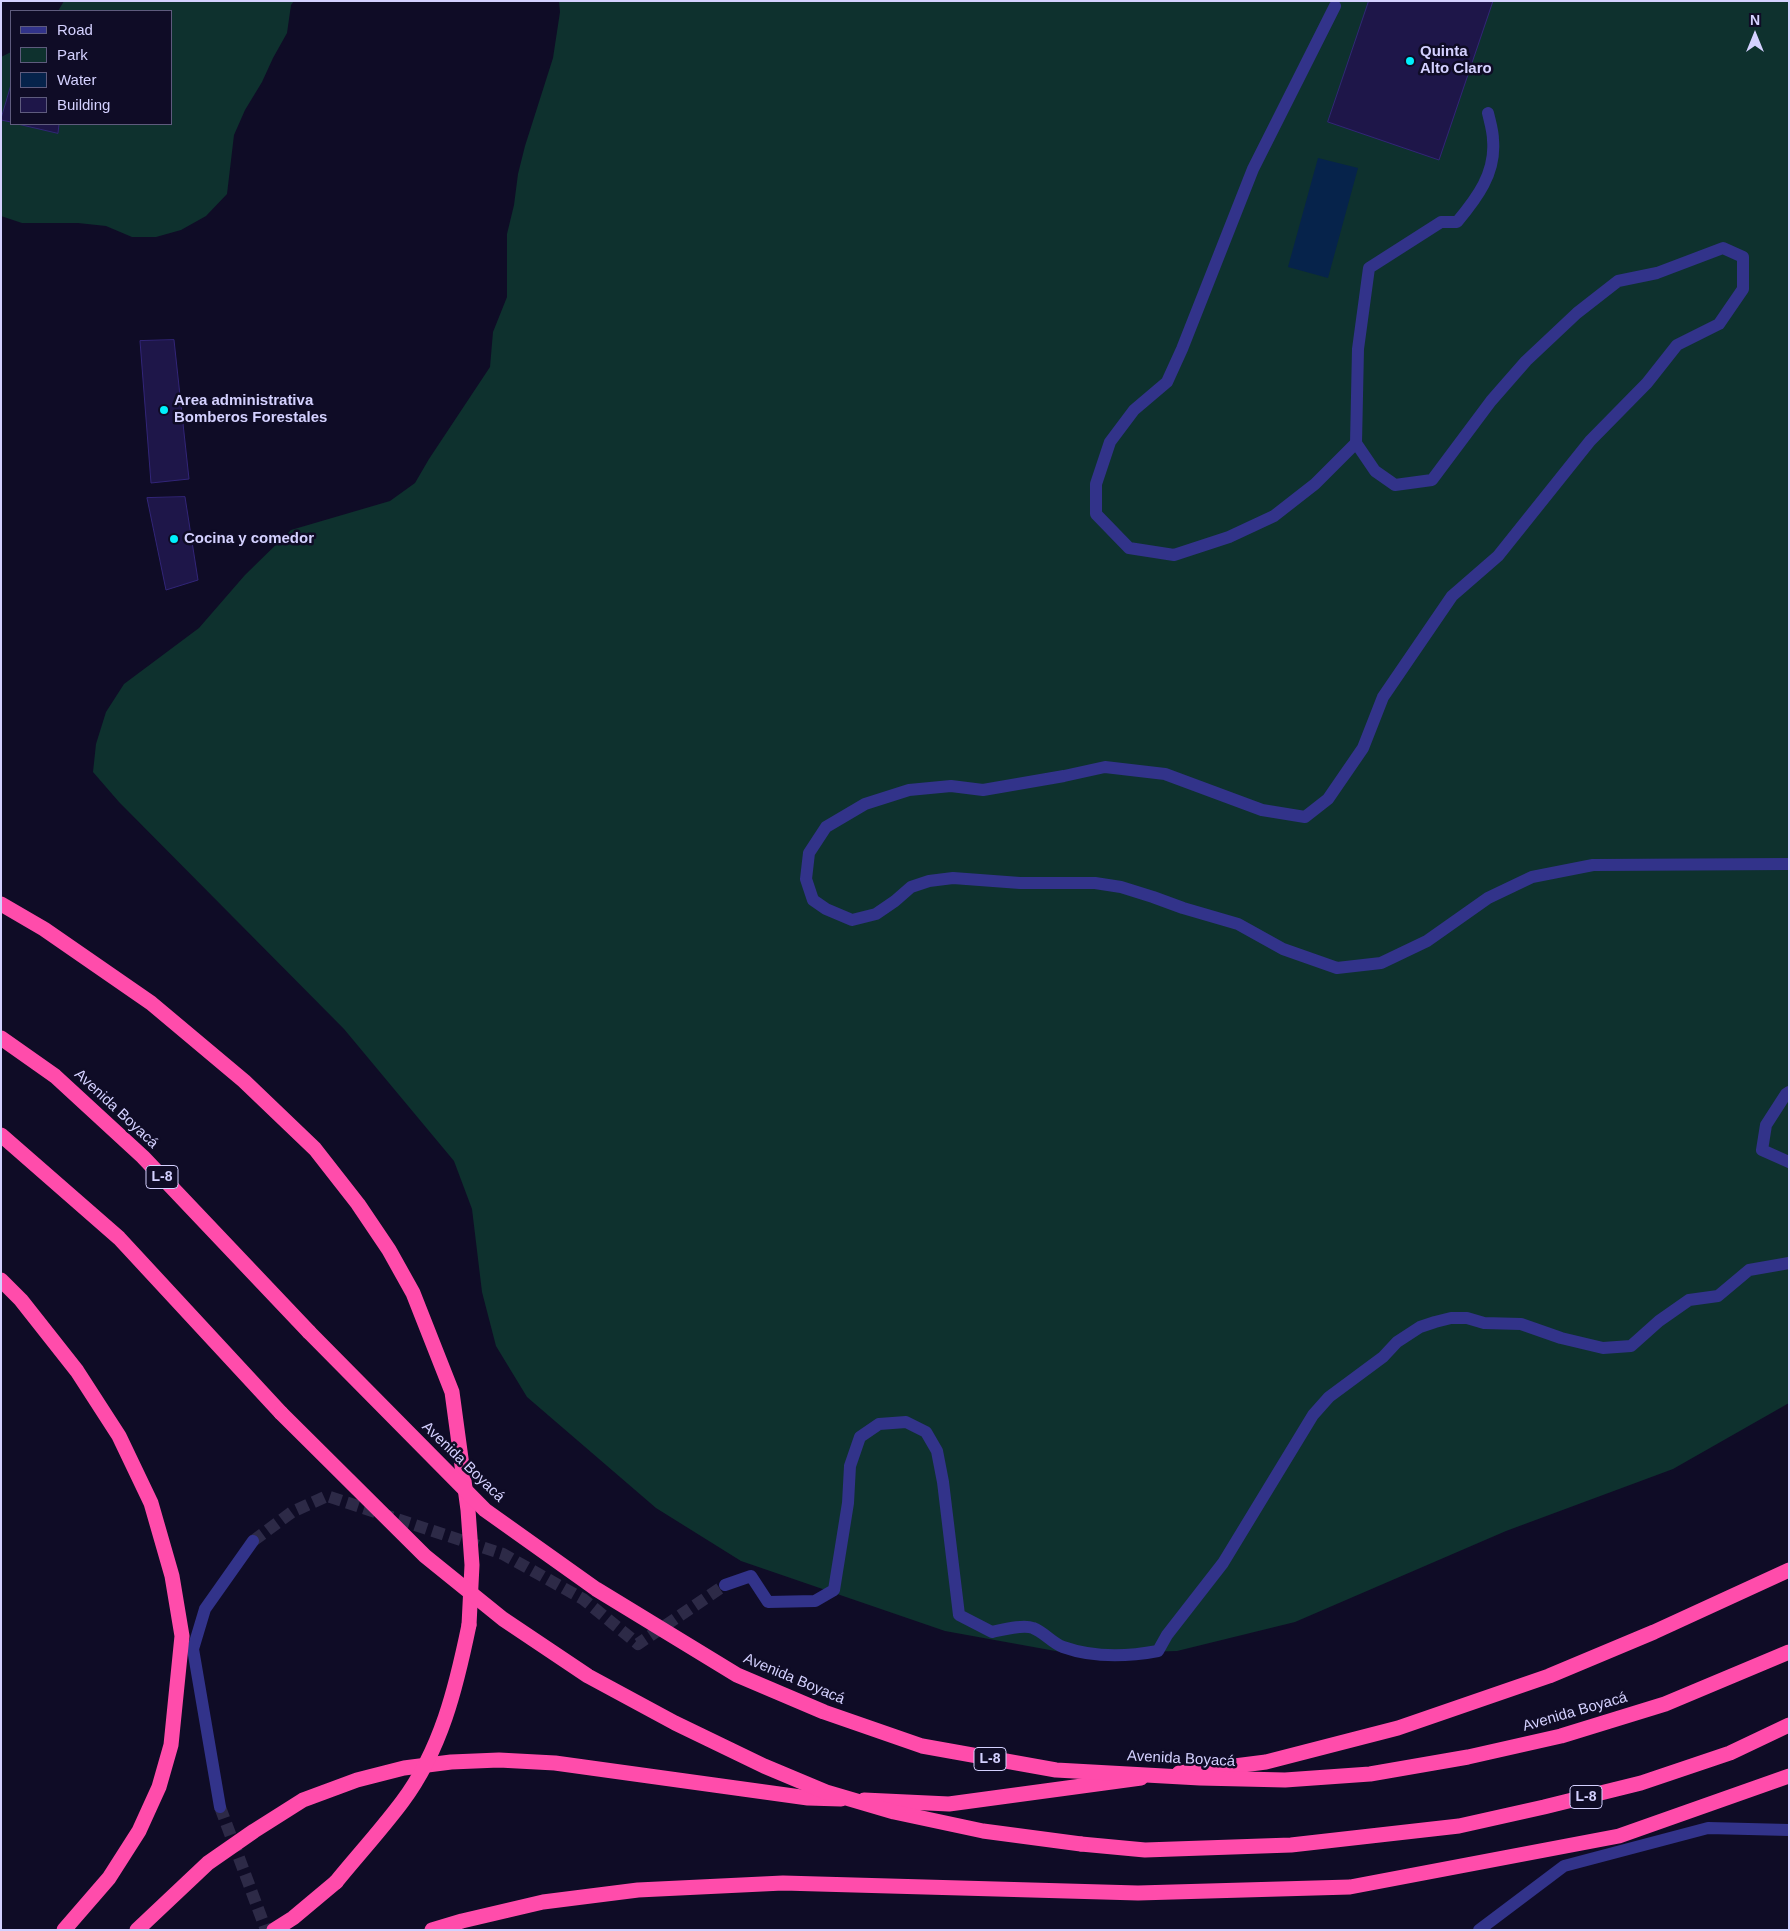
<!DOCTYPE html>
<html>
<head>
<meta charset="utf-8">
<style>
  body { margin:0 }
  #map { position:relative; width:1790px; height:1931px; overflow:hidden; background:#0f0c26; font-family:Helvetica,sans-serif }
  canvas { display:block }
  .frame { position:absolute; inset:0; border:2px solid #d4d1ff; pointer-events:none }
  .legend { position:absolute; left:10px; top:10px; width:162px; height:115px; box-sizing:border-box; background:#0f0c26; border:1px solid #5e5b7d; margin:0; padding:6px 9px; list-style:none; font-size:15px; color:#d4d1ff }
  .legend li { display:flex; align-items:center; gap:10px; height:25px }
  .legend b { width:25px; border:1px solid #5e5b7d }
  .north { position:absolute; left:1730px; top:10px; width:50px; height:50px; -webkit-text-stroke:4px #0f0c26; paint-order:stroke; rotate:0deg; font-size:14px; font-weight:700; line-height:20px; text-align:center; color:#d4d1ff }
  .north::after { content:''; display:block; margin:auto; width:18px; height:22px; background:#d4d1ff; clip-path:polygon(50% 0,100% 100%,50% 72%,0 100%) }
</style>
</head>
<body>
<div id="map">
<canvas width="1790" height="1931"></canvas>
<div class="frame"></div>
<ul class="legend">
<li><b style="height:6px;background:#32338a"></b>Road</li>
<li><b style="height:14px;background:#0e312e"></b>Park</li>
<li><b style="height:14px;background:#06234b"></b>Water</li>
<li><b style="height:14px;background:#1e1649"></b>Building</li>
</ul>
<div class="north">N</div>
</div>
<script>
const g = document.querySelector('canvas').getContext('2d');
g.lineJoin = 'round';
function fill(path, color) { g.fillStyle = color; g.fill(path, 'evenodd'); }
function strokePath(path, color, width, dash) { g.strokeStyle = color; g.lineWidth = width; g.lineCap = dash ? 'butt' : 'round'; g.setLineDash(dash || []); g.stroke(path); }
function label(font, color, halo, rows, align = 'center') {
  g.font = font + ' Helvetica,sans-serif'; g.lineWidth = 5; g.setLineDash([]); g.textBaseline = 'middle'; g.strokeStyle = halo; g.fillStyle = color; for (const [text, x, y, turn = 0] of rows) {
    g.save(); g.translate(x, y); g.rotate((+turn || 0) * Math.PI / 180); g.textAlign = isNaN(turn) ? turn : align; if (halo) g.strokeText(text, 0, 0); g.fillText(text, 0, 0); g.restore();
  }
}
fill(new Path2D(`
  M64,1H294L291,5L287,33L273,58L262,82L245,110L234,135L227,194L206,216L181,230L156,237H132L106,226L78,223H22L1,216V57L11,52V124H171V11H58Z
  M559,1H1789V1403L1673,1469L1506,1531L1295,1622L1177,1651L1072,1654L945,1631L741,1561L656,1508L527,1397L496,1346L482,1292L472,1209L454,1161L344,1029L119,802L93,772L96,744L106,712L124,684L199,628L245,575L291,530L390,501L415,483L429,459L490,367L493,332L507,297V234L514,205L518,174L525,146L553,58L560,12Z`), '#0e312e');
fill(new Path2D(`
  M1318,158L1358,168L1328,278L1288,267Z`), '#06234b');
const building = new Path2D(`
  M1369,1H1493L1439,160L1328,122Z
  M11,85V122L1,120Z
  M18,124H59L58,133Z
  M174,340L189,479L151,483L140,341Z
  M185,497L198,580L166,590L147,498Z`);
fill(building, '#1e1649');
strokePath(building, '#322578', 1);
strokePath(new Path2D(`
  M253,1541L292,1512L327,1496L503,1554L583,1599L638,1644L725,1585
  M220,1807L266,1930`), '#2d2a47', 12, [12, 6]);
strokePath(new Path2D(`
  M1335,6L1253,169L1182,349L1167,382L1134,410L1110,442L1096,484V514L1129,548L1174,555L1229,537L1274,516L1315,484L1356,443
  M1488,113C1490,122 1493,131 1493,140C1496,173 1477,198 1457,222H1441L1369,268L1358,349L1356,443L1375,471L1395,485L1432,480L1491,401L1526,361L1577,313L1618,281L1657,273L1723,248L1743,257V289L1719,324L1677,345L1647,383L1590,441L1498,556L1452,596L1383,697L1363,748L1328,799L1305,817L1262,810L1165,774L1105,767L1064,776L983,790L951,786L909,790L865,804L826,827L809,853L806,879L813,900L826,909L852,920L876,914L895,901L911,887L929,881L953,878L1020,883H1095L1121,887L1153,897L1183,908L1238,924L1283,949L1337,968L1381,963L1427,941L1488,898L1532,877L1593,865L1789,864
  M1789,1092L1786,1094L1766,1125L1762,1150L1789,1162
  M725,1585L751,1576L768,1602L815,1601L834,1590L848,1503L850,1466L860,1437L879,1424L906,1422L926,1432L937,1451L943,1482L959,1615L992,1632C1002,1630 1023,1624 1033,1628C1044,1632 1052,1643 1063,1647C1094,1658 1126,1657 1158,1651L1167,1635L1223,1563L1313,1415L1329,1397L1383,1357L1397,1342L1420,1327L1435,1322L1451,1318H1467L1484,1323L1521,1324L1561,1338L1603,1348L1631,1346L1659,1321L1689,1300L1718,1296L1749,1270L1789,1263
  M220,1807L193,1649L205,1609L253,1541
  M1479,1930L1564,1866L1708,1828L1789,1830`), '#32338a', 12);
strokePath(new Path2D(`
  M1,904L44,929L151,1003L244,1081L315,1149L358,1204L389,1250L413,1293L452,1392L468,1510L472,1565L469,1625
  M1,1038L55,1076L143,1157L309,1332
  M1,1135L119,1238L281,1413
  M1,1280L21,1300L77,1371L119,1436L151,1503L172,1576L182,1636L171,1745L159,1787L139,1831L109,1878L64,1930
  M1179,1773L1266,1762L1398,1728L1549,1676L1654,1632L1789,1570
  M864,1800L949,1804L1141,1778
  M1081,1844L1145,1850L1291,1845L1459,1826L1544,1807L1641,1783L1730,1753L1789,1725
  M137,1930L208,1863L254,1831L303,1800L357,1780L404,1768L451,1762L499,1760L555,1763L808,1798L841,1799
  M274,1930L293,1918L336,1882
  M432,1930L462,1921L543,1902L638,1890L783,1883L1138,1893L1350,1887L1619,1836L1789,1776`), '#ff4cab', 15);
strokePath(new Path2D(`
  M309,1332L485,1510L596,1589L737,1675L824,1712L922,1746L1056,1770L1200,1778L1285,1780L1370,1774L1468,1757L1561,1736L1665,1704L1789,1652
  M281,1413L425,1556L503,1619L588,1676L675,1723L764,1766L826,1792L894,1812L983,1831L1081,1844
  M336,1882C358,1855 381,1830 402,1802C441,1750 456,1688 469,1625`), '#ff4cab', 15);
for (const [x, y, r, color] of [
  [1410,61,5,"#00f0fc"],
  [164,410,5,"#00f0fc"],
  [174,539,5,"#00f0fc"]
]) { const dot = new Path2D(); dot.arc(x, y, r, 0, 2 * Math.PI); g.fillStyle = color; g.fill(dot); strokePath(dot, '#0f0c26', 2); }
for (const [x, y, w] of [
  [162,1177,32],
  [990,1759,32],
  [1586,1797,32]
]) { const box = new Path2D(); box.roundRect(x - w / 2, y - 11.5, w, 23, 4); g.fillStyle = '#0f0c26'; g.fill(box); strokePath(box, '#d4d1ff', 1); }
label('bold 14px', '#d4d1ff', null, [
  ["L-8",162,1177],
  ["L-8",990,1759],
  ["L-8",1586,1797]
]);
label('bold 15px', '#d4d1ff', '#0f0c26', [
  ["Quinta",1420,52],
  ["Alto Claro",1420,69],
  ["Area administrativa",174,401],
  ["Bomberos Forestales",174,418],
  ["Cocina y comedor",184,539]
], 'left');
label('15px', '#d4d1ff', '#0f0c26', [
  ["Avenida Boyacá",116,1109,43],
  ["Avenida Boyacá",463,1462,44],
  ["Avenida Boyacá",794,1679,23],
  ["Avenida Boyacá",1575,1712,-16],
  ["Avenida Boyacá",1181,1759,3]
]);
</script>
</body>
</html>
